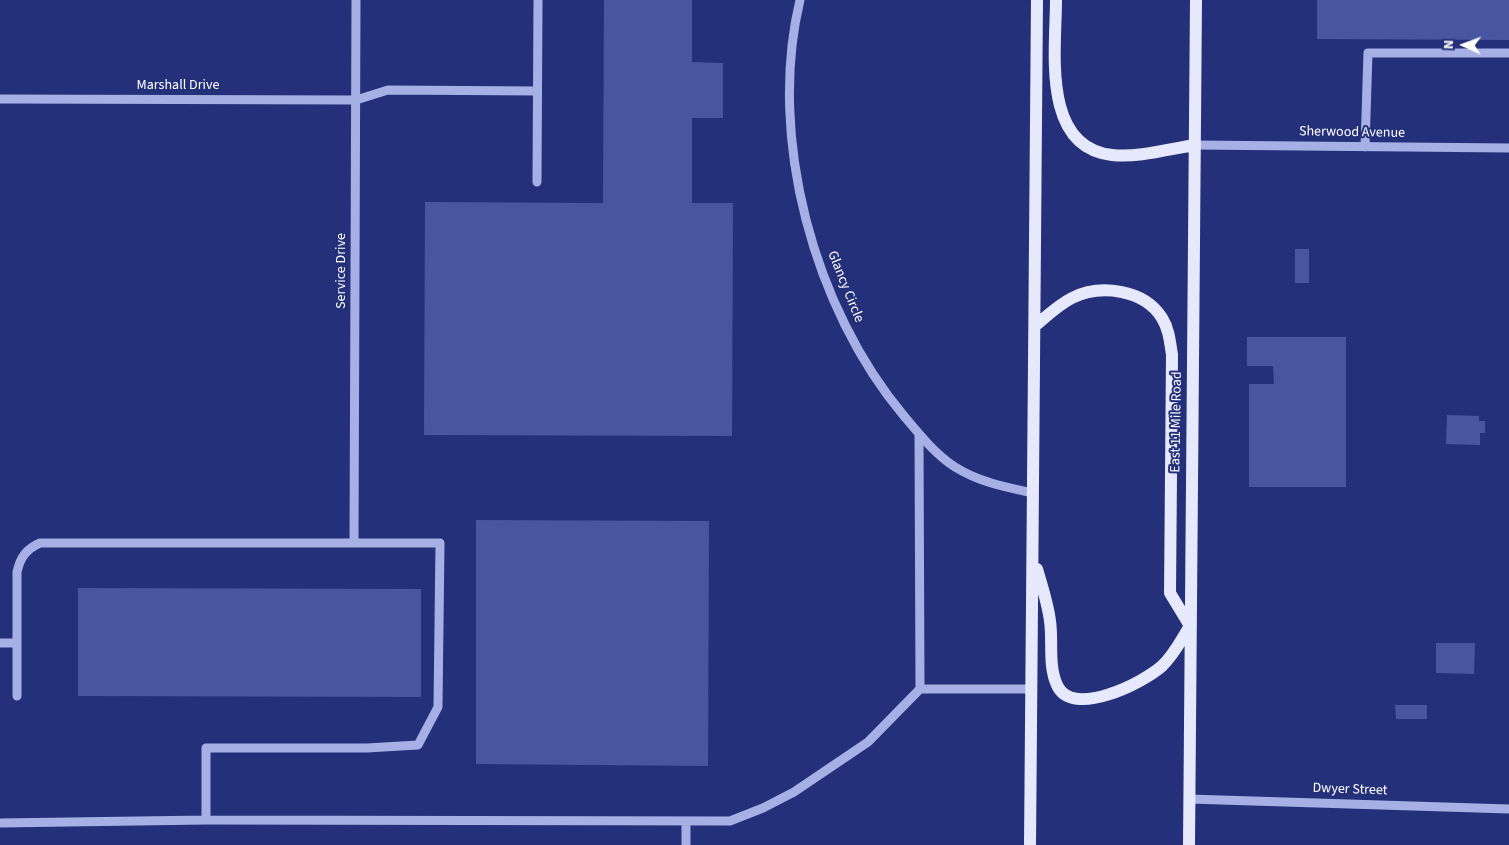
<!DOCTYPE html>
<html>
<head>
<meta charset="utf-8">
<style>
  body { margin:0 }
  #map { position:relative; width:1509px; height:845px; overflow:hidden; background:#243079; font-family:"Source Sans 3",sans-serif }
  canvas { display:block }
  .north { position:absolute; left:1439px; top:20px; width:50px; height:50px; -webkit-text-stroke:4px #243079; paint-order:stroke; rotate:272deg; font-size:14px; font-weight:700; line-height:20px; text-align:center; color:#fff }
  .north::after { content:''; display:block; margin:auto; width:18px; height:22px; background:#fff; clip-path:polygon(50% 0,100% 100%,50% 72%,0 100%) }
</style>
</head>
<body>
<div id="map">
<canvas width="1509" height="845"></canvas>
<div class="north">N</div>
</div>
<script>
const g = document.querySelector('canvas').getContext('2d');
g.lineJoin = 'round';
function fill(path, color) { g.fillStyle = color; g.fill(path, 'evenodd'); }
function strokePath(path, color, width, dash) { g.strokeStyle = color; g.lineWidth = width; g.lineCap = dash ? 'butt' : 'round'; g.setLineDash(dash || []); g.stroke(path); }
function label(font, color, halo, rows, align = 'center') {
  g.font = font + ' "Source Sans 3",sans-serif'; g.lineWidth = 4; g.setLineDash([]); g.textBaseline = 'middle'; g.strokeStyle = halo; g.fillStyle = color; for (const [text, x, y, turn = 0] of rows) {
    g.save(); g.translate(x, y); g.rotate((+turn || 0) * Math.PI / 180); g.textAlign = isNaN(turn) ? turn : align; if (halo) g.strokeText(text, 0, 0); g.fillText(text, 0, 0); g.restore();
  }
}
fill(new Path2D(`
  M604,0H692V62L723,63V118H692V203H733L732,436L424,435L425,202L603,203Z
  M1317,0H1509V40L1317,39Z
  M1295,249H1309V283H1295Z
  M1247,337H1346V487H1249V384H1274L1273,366H1247Z
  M1447,415L1479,416V421H1485V433H1480V445L1446,444Z
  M476,520L709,521L708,766L476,764Z
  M78,588L421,589V697L78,696Z
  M1436,643H1475L1474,674L1436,673Z
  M1395,705H1427V719H1396Z`), '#4856a0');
strokePath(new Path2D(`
  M800,0C767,137 814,309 904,416C919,434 935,454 955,467C979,482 1005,487 1033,493
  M0,99L356,100L388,90L537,91
  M1195,145L1509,148
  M1365,147L1368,53H1509
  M537,182L538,1
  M354,542L356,0
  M0,643H17
  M920,689H1032
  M17,696V572C20,558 26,549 40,543H440L438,707L418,745L367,748H206V820
  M1189,799L1509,809
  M0,823L206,820L730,821L763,808L794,792L868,742L920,689L919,435
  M686,845V821`), '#a6b0e4', 9);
strokePath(new Path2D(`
  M1056,0C1056,50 1041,147 1112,155C1138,158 1169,149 1195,145
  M1035,326C1047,316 1058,305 1072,298C1100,284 1144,289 1162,318C1169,329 1170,342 1172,355L1170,593L1190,626C1181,640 1174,655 1162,666C1143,683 1072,719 1057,685C1048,666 1053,641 1050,621C1048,604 1042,586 1037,569
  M1030,845L1037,0
  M1189,845L1196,0`), '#e6e8fc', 12);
label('14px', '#fff', '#243079', [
  ["Marshall Drive",178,86],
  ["Sherwood Avenue",1352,133,1],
  ["Service Drive",342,271,-90],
  ["Glancy Circle",845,287,68],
  ["East 11 Mile Road",1177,422,-89],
  ["Dwyer Street",1350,790,2]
]);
</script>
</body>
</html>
